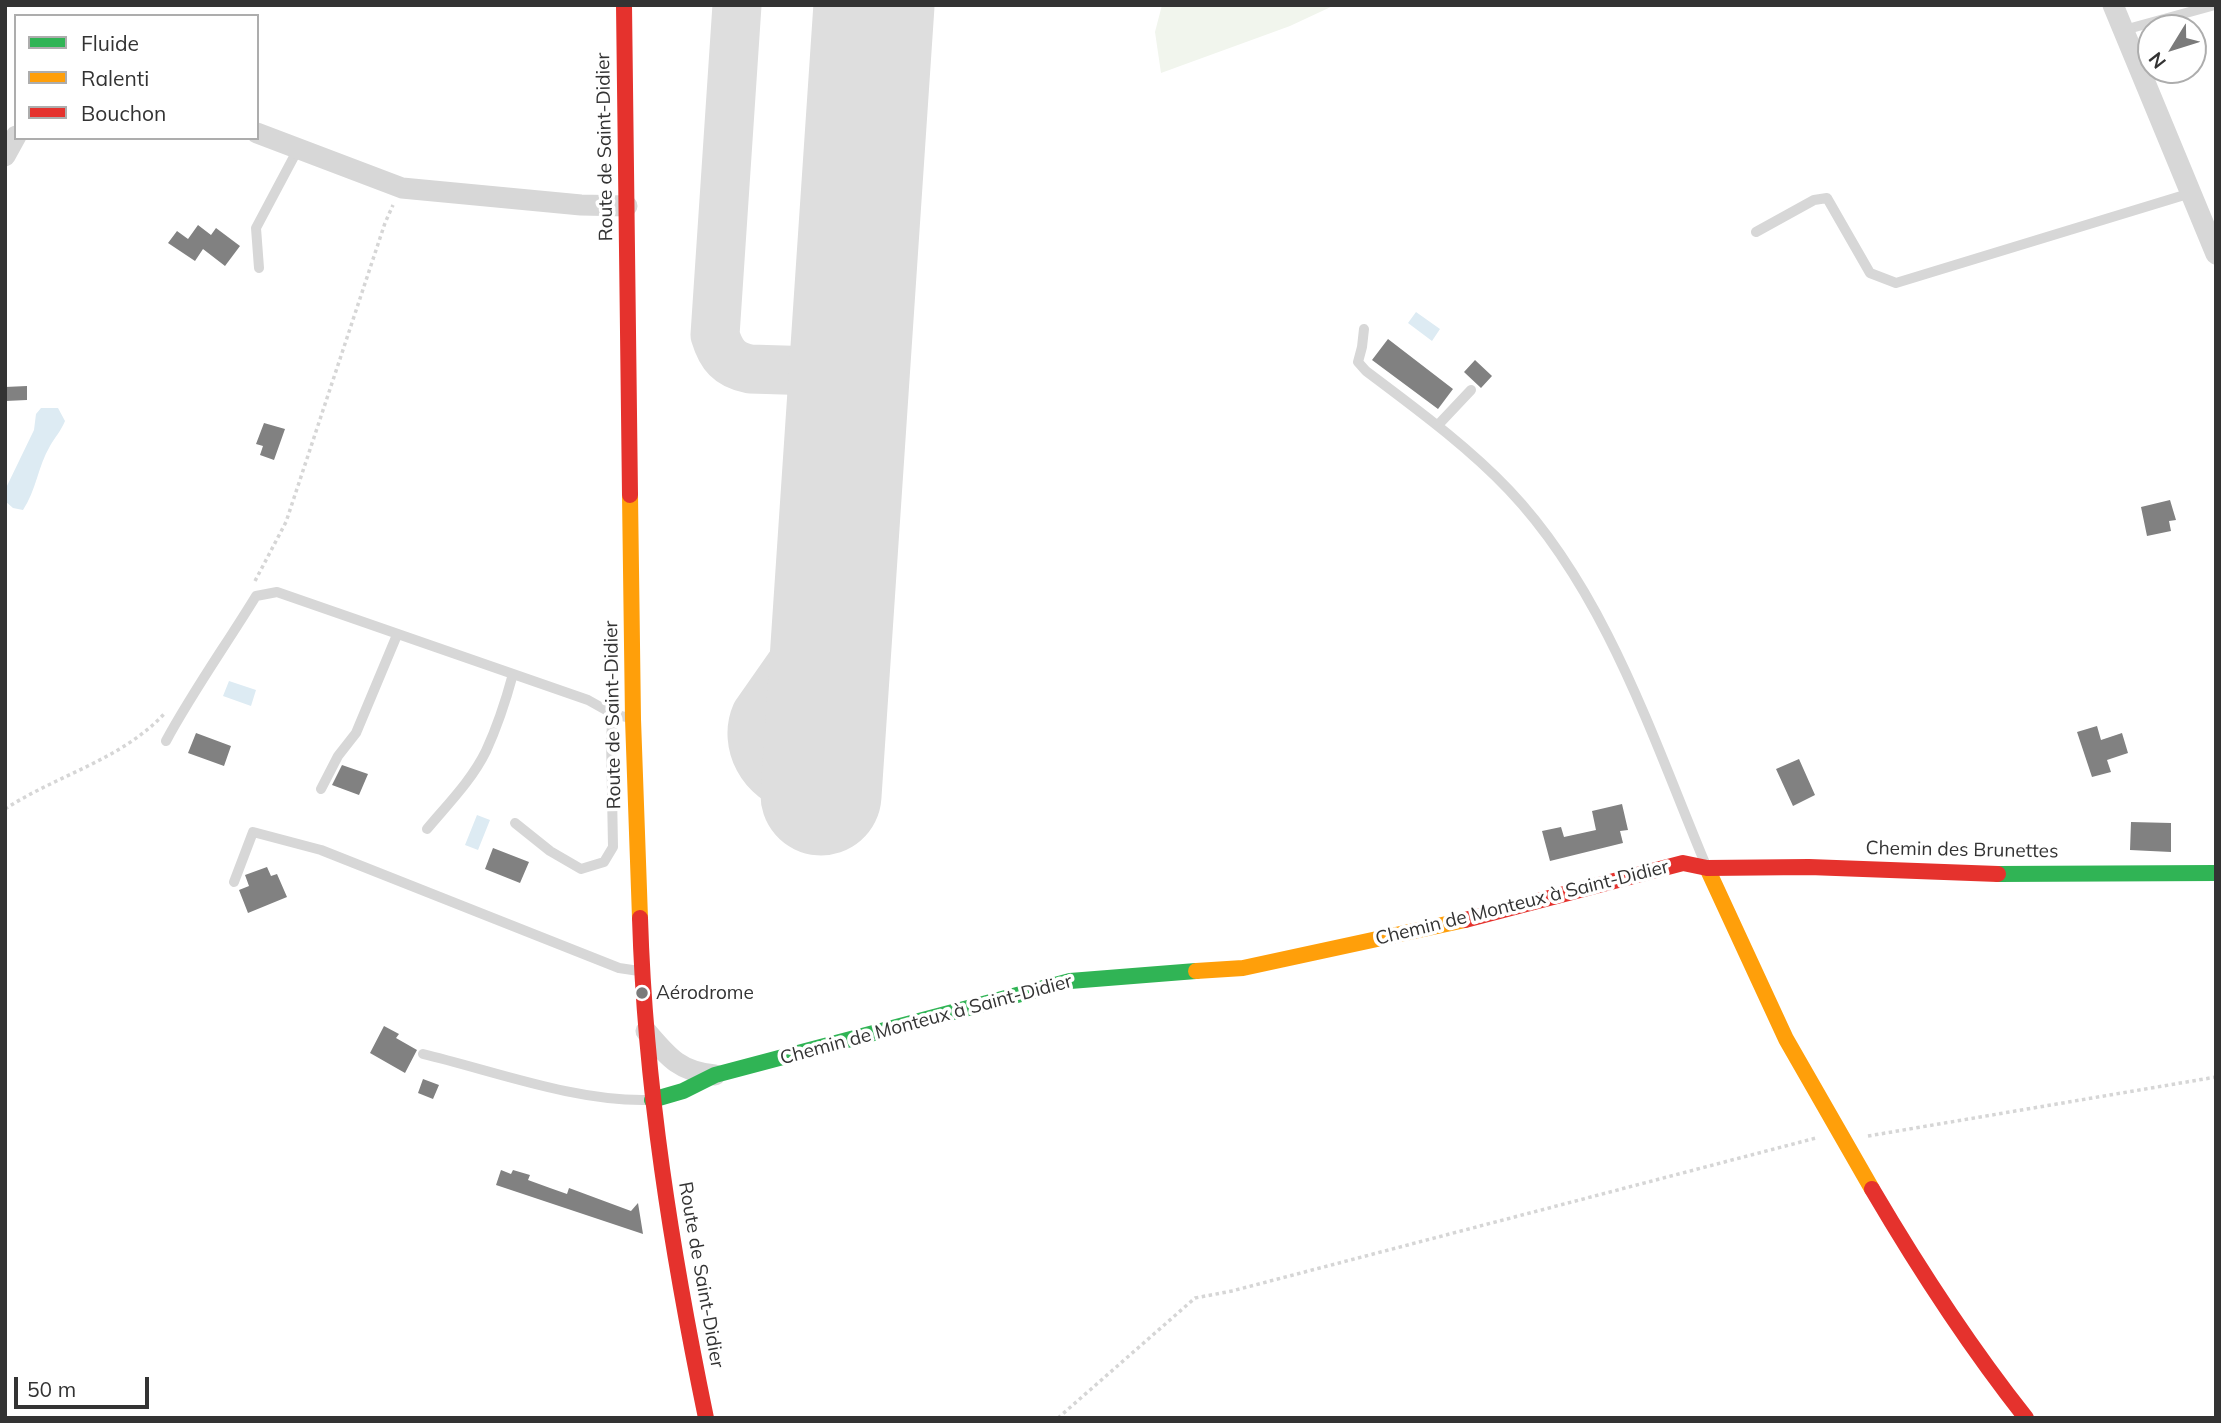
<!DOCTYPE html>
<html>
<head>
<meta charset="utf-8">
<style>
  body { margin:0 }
  #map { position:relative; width:2221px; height:1423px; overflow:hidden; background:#fff; font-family:Mulish,sans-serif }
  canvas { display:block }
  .frame { position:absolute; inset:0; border:7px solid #333; pointer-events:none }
  .legend { position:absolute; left:14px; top:14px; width:245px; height:126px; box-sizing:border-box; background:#fff; border:2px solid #adadad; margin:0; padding:9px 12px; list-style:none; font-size:21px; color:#333 }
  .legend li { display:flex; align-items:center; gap:14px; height:35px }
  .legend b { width:35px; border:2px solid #adadad }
  .north { position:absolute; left:2137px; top:14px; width:70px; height:70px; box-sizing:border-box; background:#fff; border:2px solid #adadad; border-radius:50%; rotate:232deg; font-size:19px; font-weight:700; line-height:28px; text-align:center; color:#333 }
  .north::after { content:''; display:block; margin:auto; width:24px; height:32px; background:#7a7a7a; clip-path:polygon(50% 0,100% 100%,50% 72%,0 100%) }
  .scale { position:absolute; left:14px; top:1377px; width:135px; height:32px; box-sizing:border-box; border:4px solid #333; border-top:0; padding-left:9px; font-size:21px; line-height:24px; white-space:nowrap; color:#333; -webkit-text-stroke:5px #fff; paint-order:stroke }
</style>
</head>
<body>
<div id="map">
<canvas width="2221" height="1423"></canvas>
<div class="frame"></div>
<ul class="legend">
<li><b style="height:9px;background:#30b455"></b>Fluide</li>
<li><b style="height:9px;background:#ff9f0a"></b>Ralenti</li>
<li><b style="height:9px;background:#e5322d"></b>Bouchon</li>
</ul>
<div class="north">N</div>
<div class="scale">50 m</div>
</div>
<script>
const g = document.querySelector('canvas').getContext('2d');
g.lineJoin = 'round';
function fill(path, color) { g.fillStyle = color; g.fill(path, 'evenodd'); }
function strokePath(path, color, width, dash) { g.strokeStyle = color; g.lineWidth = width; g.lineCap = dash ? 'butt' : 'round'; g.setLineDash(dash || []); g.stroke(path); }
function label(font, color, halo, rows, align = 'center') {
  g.font = font + ' Mulish,sans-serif'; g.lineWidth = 7; g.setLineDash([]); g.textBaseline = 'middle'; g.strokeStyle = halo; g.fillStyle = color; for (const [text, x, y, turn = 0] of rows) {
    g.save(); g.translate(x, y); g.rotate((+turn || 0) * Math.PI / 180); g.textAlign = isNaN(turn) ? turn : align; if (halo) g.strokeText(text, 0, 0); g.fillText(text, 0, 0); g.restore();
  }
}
fill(new Path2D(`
  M1162,5H1335L1290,26L1161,73L1155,32Z`), '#f1f5ed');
fill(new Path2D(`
  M1416,312L1440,329L1432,341L1408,323Z
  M41,408H58L65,421C61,431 55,437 50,446C38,466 36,491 23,510L13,508L5,501V490L34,430L36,414Z
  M229,681L256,690L251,706L223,696Z
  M477,815L490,820L478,850L465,845Z`), '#ddebf3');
strokePath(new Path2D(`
  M737,5L715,335C721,355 729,365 750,369L849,372
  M821,778C813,782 804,787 795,786C763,782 743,743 756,714L835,601`), '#dedede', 49);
strokePath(new Path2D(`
  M821,795L874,5`), '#dedede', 121);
fill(new Path2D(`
  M198,225L211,235L216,228L240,246L225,266L203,249L195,261L168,243L177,231L188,239Z
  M1388,339L1453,389L1438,409L1372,360Z
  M1475,360L1492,376L1481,388L1464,372Z
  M27,386V400L5,401V387Z
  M264,423L285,429L274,460L260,455L263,446L256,444Z
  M2170,500L2176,520L2169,521L2171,531L2147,536L2141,507Z
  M2097,726L2101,740L2122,733L2128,753L2107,760L2111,772L2092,777L2077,732Z
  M196,733L231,746L224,766L188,753Z
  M1799,759L1815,795L1793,806L1776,769Z
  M342,765L368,774L359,795L332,785Z
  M1622,804L1628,830L1620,831L1623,843L1550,861L1542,831L1561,827L1564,837L1596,830L1592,811Z
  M2131,822L2171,823V852L2130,850Z
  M493,848L529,862L520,883L485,869Z
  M267,867L271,876L277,874L287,897L248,913L239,890L249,886L245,875Z
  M384,1026L399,1034L396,1038L417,1050L405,1073L370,1053Z
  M423,1079L439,1085L433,1099L418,1093Z
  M501,1170L511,1174L513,1170L530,1175L528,1180L550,1188L567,1194L569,1188L631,1211L638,1203L643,1234L496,1185Z`), '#818181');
strokePath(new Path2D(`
  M255,581L286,522L385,223L393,205
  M5,809C57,775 121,760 164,714
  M1868,1136L2216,1077
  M1058,1418L1195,1298L1232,1291L1816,1138`), '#d6d6d6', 3.5, [3.5, 3.5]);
strokePath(new Path2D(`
  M2124,30L2215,5
  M1756,232L1814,200L1827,198L1870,273L1896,283L2191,193
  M259,268L256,228L298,149
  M1364,329L1362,347L1358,362L1366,371C1415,408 1466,445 1509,490C1605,591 1652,736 1705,863
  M1438,425L1471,390
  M166,741C193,691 226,645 256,596L277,592L588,700L613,714L630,718
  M321,789L338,756L356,733L397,635
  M515,823L550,851L581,869L604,862L613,847L611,738L613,714
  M427,829C447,805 472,780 486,751C497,727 506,700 513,674
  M234,882L253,832L321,850L619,968L639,971
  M423,1054C494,1071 576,1102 649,1100`), '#d7d7d7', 10);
strokePath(new Path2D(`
  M2113,5L2216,254
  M257,133L402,188L581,205L627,206
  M5,156L16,136
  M646,1031C668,1057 680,1072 715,1075`), '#d7d7d7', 21);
strokePath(new Path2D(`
  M1998,874L2216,873
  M652,1100L683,1091L715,1075L1070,981L1196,971`), '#30b455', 16);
strokePath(new Path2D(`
  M630,495L633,719L640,918
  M1707,868L1786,1039L1872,1189
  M1196,971L1243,968L1465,920`), '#ff9f0a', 16);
strokePath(new Path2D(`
  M624,5L630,495
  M640,918C645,1087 672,1253 706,1418
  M1465,920L1683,863L1707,868L1809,867L1998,874
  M1872,1189C1919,1269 1969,1346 2026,1418`), '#e5322d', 16);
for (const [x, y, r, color] of [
  [642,993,7,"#7a7a7a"]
]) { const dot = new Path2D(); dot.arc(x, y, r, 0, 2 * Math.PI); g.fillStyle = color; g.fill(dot); strokePath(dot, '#fff', 2.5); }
label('19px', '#333', '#fff', [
  ["Route de Saint-Didier",605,147,-91],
  ["Route de Saint-Didier",613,715,-91],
  ["Chemin des Brunettes",1962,850,1],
  ["Chemin de Monteux à Saint-Didier",1522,903,-14],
  ["Chemin de Monteux à Saint-Didier",926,1020,-15],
  ["Route de Saint-Didier",701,1275,80]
]);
label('19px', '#333', '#fff', [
  ["Aérodrome",656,993]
], 'left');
</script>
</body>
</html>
